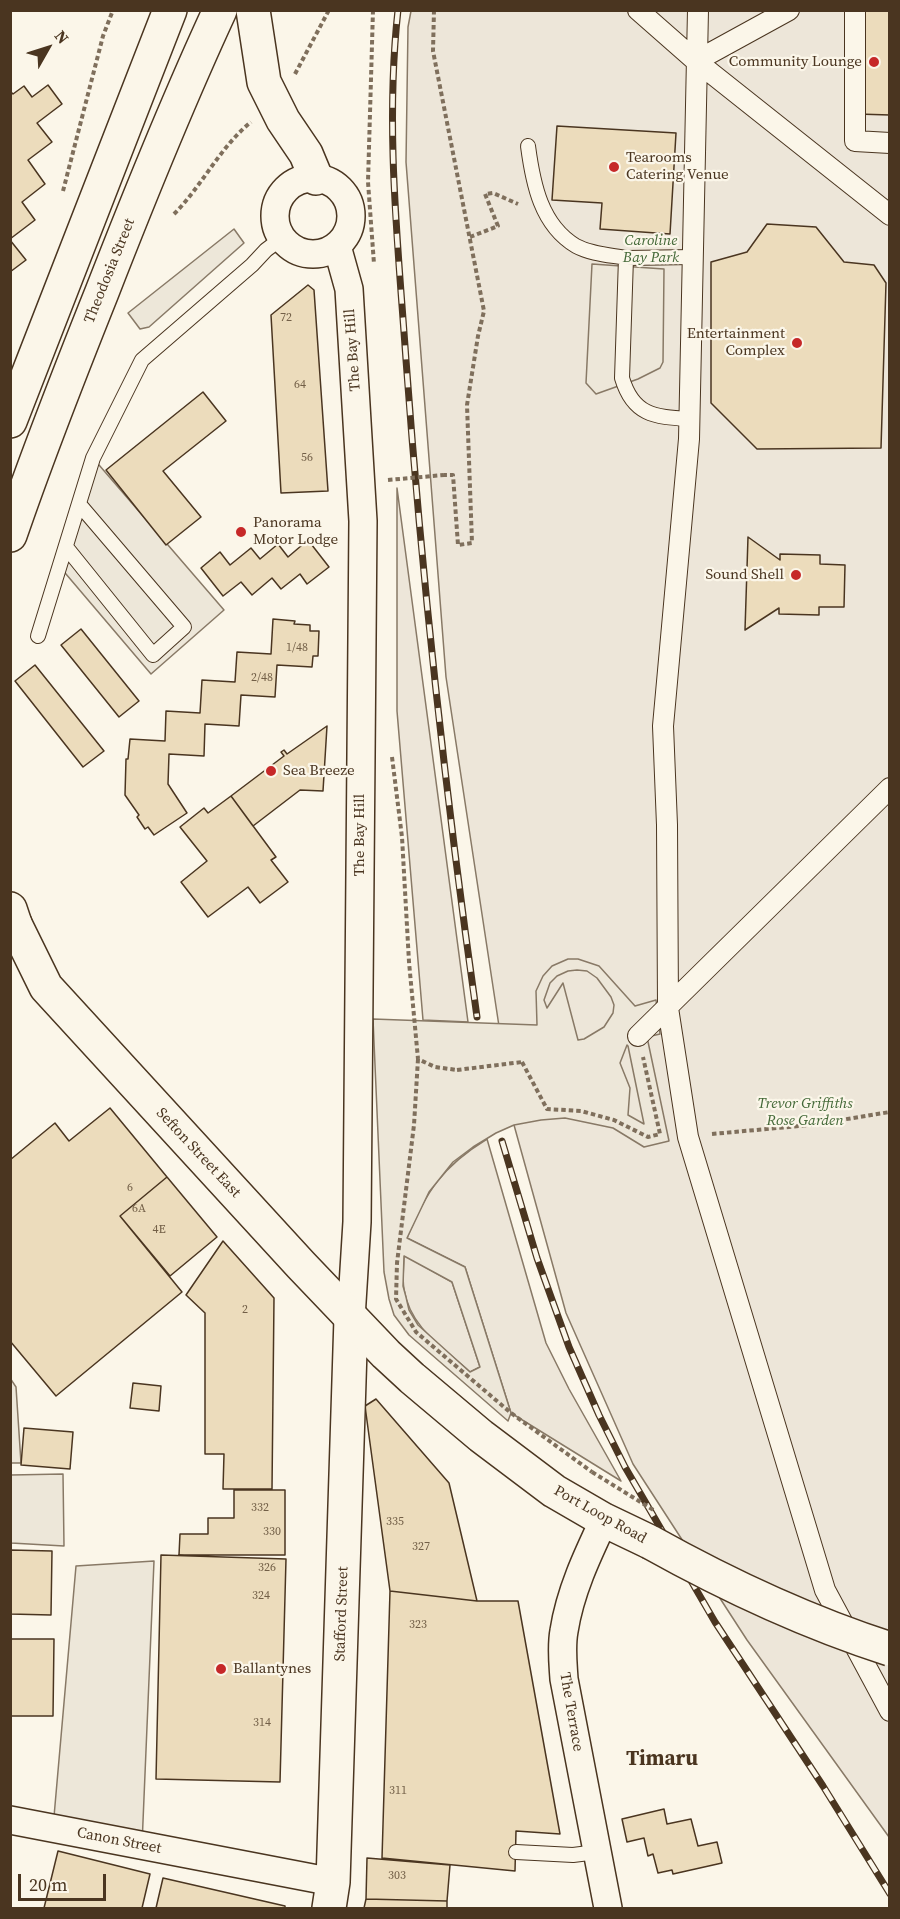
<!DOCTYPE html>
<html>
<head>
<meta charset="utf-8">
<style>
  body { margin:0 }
  #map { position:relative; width:900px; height:1919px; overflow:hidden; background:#fbf6e9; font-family:"Source Serif 4",serif }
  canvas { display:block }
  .frame { position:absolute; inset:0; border:12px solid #4a3520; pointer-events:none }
  .north { position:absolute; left:18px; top:18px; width:60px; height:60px; -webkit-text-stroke:4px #fbf6e9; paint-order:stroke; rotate:51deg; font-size:16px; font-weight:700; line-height:24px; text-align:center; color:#4a3520 }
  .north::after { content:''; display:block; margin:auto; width:21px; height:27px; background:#4a3520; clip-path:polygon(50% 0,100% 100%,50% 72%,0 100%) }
  .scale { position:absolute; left:18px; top:1874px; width:88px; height:27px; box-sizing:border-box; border:3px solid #4a3520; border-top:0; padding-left:8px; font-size:18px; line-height:21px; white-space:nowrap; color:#4a3520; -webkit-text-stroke:4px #fbf6e9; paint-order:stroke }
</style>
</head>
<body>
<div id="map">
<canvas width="900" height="1919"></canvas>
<div class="frame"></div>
<div class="north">N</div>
<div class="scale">20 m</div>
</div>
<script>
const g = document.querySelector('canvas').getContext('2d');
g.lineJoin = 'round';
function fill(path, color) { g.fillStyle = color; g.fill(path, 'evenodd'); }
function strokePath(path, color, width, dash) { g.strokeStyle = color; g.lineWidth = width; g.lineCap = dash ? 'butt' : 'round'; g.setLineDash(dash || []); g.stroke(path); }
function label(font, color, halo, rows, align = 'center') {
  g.font = font + ' "Source Serif 4",serif'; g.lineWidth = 4.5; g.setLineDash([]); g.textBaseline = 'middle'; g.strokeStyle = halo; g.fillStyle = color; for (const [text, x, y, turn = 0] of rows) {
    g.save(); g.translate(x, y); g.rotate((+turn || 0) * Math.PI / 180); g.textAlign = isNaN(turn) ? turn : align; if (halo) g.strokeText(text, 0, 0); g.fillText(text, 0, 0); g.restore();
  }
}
const green = new Path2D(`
  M411,11H889V1837L747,1640L633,1464L566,1313L514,1125L446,677L406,162L408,27Z
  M397,488L468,1022L423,1020L397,711Z
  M487,1139L546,1343L569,1389L621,1481L511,1413L465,1267L407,1238C426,1191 443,1166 487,1139Z
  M404,1255L452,1282L480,1367L470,1372C443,1347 410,1328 404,1289C402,1278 404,1266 404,1255Z`);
fill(green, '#ede6d9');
strokePath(green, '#887966', 1.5);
const parking = new Path2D(`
  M234,229L244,243L149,327L140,329L128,313Z
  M592,264L664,269L663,362L660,368L638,379L596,394L586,383Z
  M93,458L224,610L151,674L60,567Z
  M568,959H578L599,966L635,1006L656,1000L660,1034L647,1037L669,1141L644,1147L613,1128L565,1118L541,1120L514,1125L496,1133L473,1147L453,1162L429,1192L407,1238L465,1267L511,1413L508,1421L409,1335L394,1315L389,1299L384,1272L373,1019L537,1025L536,991L543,976L552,966ZM577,970L587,971L597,978L611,997L614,1005L613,1013L604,1027L584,1039L578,1040L563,983L547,1008L544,1000L550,983L557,976L568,971ZM627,1045L628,1046L644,1124L628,1115L630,1088L620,1063ZM404,1256L452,1282L480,1367L470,1372L418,1325L409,1310L406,1297L403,1286Z
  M10,1378L16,1387L21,1463H11Z
  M63,1474L64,1546L11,1543V1475Z
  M154,1561L142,1845L53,1828L76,1566Z`);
fill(parking, '#ede7d9');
strokePath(parking, '#887966', 1.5);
const building = new Path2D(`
  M861,10H890V115L857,114Z
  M48,85L62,104L37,123L52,142L28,160L45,184L22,202L35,220L10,239V91L13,94L24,86L32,97Z
  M557,126L676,133L670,234L600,229L602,203L552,200Z
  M767,224L816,227L844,262L874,265L886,283L881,448L757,449L711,403V262L747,252Z
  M10,240L26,260L10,272Z
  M308,285L314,290L328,491L281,493L271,315Z
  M203,392L226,421L163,471L201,517L166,545L106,470Z
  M748,537L780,560V554L820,555V564L845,565L844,607H819V615L779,614V608L745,630Z
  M308,540L329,567L307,584L300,574L281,589L272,578L252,595L241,582L223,596L201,568L220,552L230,565L251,548L260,559L278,544L288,557Z
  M273,619L295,621L294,624L310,625V631H319L318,656H313L312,667L277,665L275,697L241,695L239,726L205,724L204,756L169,754L168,784L187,813L154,835L148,827L145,829L137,817L139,815L125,795L126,759H128L130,739L165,741L166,711L200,713L202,680L235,682L237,652L271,654Z
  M81,629L139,701L119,717L61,645Z
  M35,665L104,751L83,767L15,681Z
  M327,726L323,791L300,790L253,826L231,796L284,756L281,752L284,750L287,754Z
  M231,796L276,857L271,860L288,882L260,903L248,887L208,917L181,882L207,861L180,827L204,808L208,813Z
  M110,1108L167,1177L120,1216L182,1292L56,1396L10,1341V1160L55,1123L69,1141Z
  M167,1177L217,1237L170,1276L120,1216Z
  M223,1241L274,1298L272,1489H223L224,1454H205V1313L186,1295Z
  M133,1383L161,1386L159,1411L130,1408Z
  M376,1399L449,1483L477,1601L390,1591L365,1406Z
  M24,1428L73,1432L70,1469L21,1465Z
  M234,1490H285V1555H179L180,1534H208V1518H234Z
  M10,1550L52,1551L51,1615L10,1614Z
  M161,1555L286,1559L280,1782L156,1779Z
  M390,1591L477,1601H518L560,1834L516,1831L515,1871L382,1858Z
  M10,1639H54L53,1716H10Z
  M664,1809L667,1824L691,1819L698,1846L717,1842L722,1863L673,1874L672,1870L658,1873L653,1854L648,1856L644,1838L627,1842L622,1819Z
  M58,1851L150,1874L142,1908H44Z
  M367,1858L450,1865L447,1901L366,1899Z
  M163,1878L285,1906V1908H156Z
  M366,1899L447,1901V1908H364Z`);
fill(building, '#ecdcbc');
strokePath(building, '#4a3520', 1.5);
const service = new Path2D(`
  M528,146C533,184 541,225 576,246C591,254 609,255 626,258L622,378C633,415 654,417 689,419
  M626,258L694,257
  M66,547L153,655L184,627L79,504
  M38,636L93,458L142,360L252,265L266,250L282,238
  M516,1852L573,1855L597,1852`);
const pedestrian = new Path2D(`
  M638,10L696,61L890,215
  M698,10L689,439L663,726L667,825L668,1008L688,1137L825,1590L890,1711
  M855,10V141L890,143
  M696,61L789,10
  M638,1036L890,788`);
const minor = new Path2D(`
  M275 216a38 38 0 1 1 76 0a38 38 0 1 1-76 0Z
  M337,246L349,289L363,521L357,1222L351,1318
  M604,1520C587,1556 570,1592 564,1631C561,1647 563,1663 564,1679L608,1908
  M10,1820L333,1882`);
const secondary = new Path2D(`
  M329,1908L333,1882L351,1318`);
const primary = new Path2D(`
  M10,920L15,924L46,987L301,1265L386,1354L412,1378L481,1436L554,1491L604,1520L650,1542`);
const trunk = new Path2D(`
  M253,10L264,82L283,120L306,154L316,178
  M10,421L170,10
  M10,535C38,453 70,372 102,292C139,197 177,103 220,10
  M10,909L15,924`);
strokePath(service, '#4a3520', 16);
strokePath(pedestrian, '#4a3520', 22);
strokePath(minor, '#4a3520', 30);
strokePath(secondary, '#4a3520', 36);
strokePath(primary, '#4a3520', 36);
strokePath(trunk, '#4a3520', 36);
strokePath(new Path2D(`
  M373,10L368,182L374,264
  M434,10L433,51L484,311L478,336L467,405L472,543L458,545L453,475H444
  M295,74L329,10
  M63,191L103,36L113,10
  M174,214C202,186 220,147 251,122
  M470,237L498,226L485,194L493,193L518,204
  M392,757L402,837L409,962L418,1059L435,1067L457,1070
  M418,1059L414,1125L397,1263L396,1299L416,1332L511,1413L592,1472
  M522,1062L547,1109L581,1111L614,1120L648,1137L660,1134L643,1057
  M712,1134L810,1125L890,1112`), '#7f6f5c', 4, [4.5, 3]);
strokePath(service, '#fbf6e9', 14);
strokePath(pedestrian, '#fbf6e9', 20);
strokePath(minor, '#fbf6e9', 27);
strokePath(secondary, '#fbf6e9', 33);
strokePath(primary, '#fbf6e9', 33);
strokePath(trunk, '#fbf6e9', 33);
const rail = new Path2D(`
  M398,10C385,127 398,244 406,360C422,580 446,799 477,1017
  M502,1141L537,1258L569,1347L599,1415L625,1467L715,1622L823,1786L890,1894`);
strokePath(rail, '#4a3520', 7);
strokePath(rail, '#fbf6e9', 4.5, [14]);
const primaryBridge = new Path2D(`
  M650,1542C727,1585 806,1622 890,1649`);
strokePath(primaryBridge, '#4a3520', 36, []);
strokePath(new Path2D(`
  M388,480L444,475
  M457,1070L522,1062
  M592,1472L655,1511`), '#7f6f5c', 4, [4.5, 3]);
strokePath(primaryBridge, '#fbf6e9', 33);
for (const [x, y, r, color] of [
  [874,62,6,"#c62828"],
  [614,167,6,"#c62828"],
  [797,343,6,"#c62828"],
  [241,532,6,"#c62828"],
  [796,575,6,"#c62828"],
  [271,771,6,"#c62828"],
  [221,1669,6,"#c62828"]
]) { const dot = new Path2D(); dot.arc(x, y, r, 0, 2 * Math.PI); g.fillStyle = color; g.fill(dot); strokePath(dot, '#fbf6e9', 2); }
label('12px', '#725f47', null, [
  ["72",286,318],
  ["64",300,385],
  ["56",307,458],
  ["1/48",297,648],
  ["2/48",262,678],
  ["6",130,1188],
  ["6A",139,1209],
  ["4E",159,1230],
  ["2",245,1310],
  ["332",260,1508],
  ["335",395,1522],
  ["330",272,1532],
  ["327",421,1547],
  ["326",267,1568],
  ["324",261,1596],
  ["323",418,1625],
  ["314",262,1723],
  ["311",398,1791],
  ["303",397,1876]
]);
label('15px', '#4a3520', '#fbf6e9', [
  ["Community Lounge",862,62,"right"],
  ["Tearooms",626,158],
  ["Catering Venue",626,175],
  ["Entertainment",785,334,"right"],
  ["Complex",785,351,"right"],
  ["Panorama",253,523],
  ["Motor Lodge",253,540],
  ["Sound Shell",784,575,"right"],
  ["Sea Breeze",283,771],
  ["Ballantynes",233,1669]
], 'left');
label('italic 15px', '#436837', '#fbf6e9', [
  ["Caroline",651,241],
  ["Bay Park",651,258],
  ["Trevor Griffiths",805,1104],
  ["Rose Garden",805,1121]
]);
label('15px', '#4a3520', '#fbf6e9', [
  ["Theodosia Street",110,271,-68],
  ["The Bay Hill",353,350,-94],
  ["The Bay Hill",360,835,-90],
  ["Sefton Street East",198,1153,47],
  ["Port Loop Road",600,1515,29],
  ["Stafford Street",342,1614,-88],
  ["The Terrace",571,1712,80],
  ["Canon Street",119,1841,11]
]);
label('bold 21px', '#4a3520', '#fbf6e9', [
  ["Timaru",662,1760]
]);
</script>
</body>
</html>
